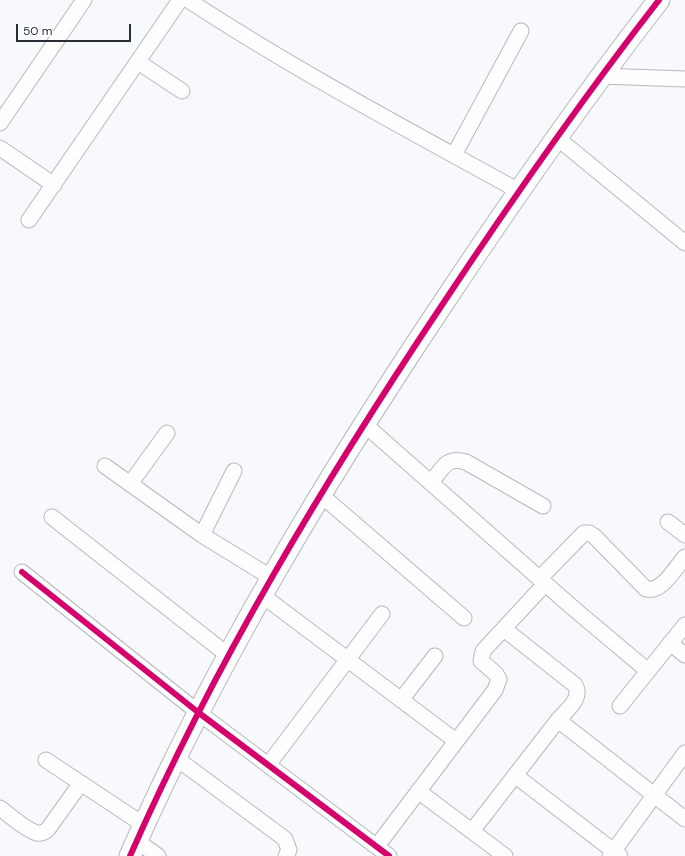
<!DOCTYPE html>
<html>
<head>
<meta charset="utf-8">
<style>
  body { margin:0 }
  #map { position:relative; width:685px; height:856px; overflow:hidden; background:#f7f9fc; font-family:"DM Sans",sans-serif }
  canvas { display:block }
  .scale { position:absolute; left:16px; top:24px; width:115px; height:18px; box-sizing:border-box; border:2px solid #292e36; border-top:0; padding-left:5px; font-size:12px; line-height:14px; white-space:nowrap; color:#292e36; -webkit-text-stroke:3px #fff; paint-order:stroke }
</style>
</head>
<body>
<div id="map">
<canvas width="685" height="856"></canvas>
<div class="scale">50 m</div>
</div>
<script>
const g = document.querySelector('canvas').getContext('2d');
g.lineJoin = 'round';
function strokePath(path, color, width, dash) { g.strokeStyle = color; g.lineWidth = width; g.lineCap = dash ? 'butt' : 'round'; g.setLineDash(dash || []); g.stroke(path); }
const street = new Path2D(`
  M188,0C295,70 408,130 519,191
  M138,62L182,91
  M600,76L685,79
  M0,123L84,0
  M556,137L685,243
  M0,148L54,185
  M454,155L521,31
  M29,220L180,0
  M364,424L573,608L648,671
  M105,466L202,535L272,578
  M431,483C442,469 446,456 466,462L543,506
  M130,484L167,433
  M321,495L464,618
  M52,517L229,656
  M668,522L685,535
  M202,535L234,471
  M22,572L199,713L389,856
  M539,579L584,533H589L594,536L646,589C662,593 675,568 685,557
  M263,596L456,741
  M504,629L575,685C583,698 567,710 558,720
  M670,643L685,655
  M401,700L435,656
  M620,706L685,625
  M176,758L285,839L289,850L286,856
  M46,760L144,825
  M268,765L382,614
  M516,776L620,856
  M418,791L505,856
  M0,808C9,815 26,830 37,833C41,834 45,832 48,829L81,783
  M472,831L558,720L685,819
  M137,841L158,856
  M377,846L495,690L499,679L496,674L481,661L483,651L545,584
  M610,856L685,753`);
const secondary = new Path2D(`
  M130,856C215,663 325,480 442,305C511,201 582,99 659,0`);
strokePath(street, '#b6b9be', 17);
strokePath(secondary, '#b6b9be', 23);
strokePath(street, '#fefeff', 15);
strokePath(secondary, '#fefeff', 21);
strokePath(new Path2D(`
  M22,572L199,713L389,856
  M130,856C215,663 325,480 442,305C511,201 582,99 659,0`), '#d6006c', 6);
</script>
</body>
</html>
